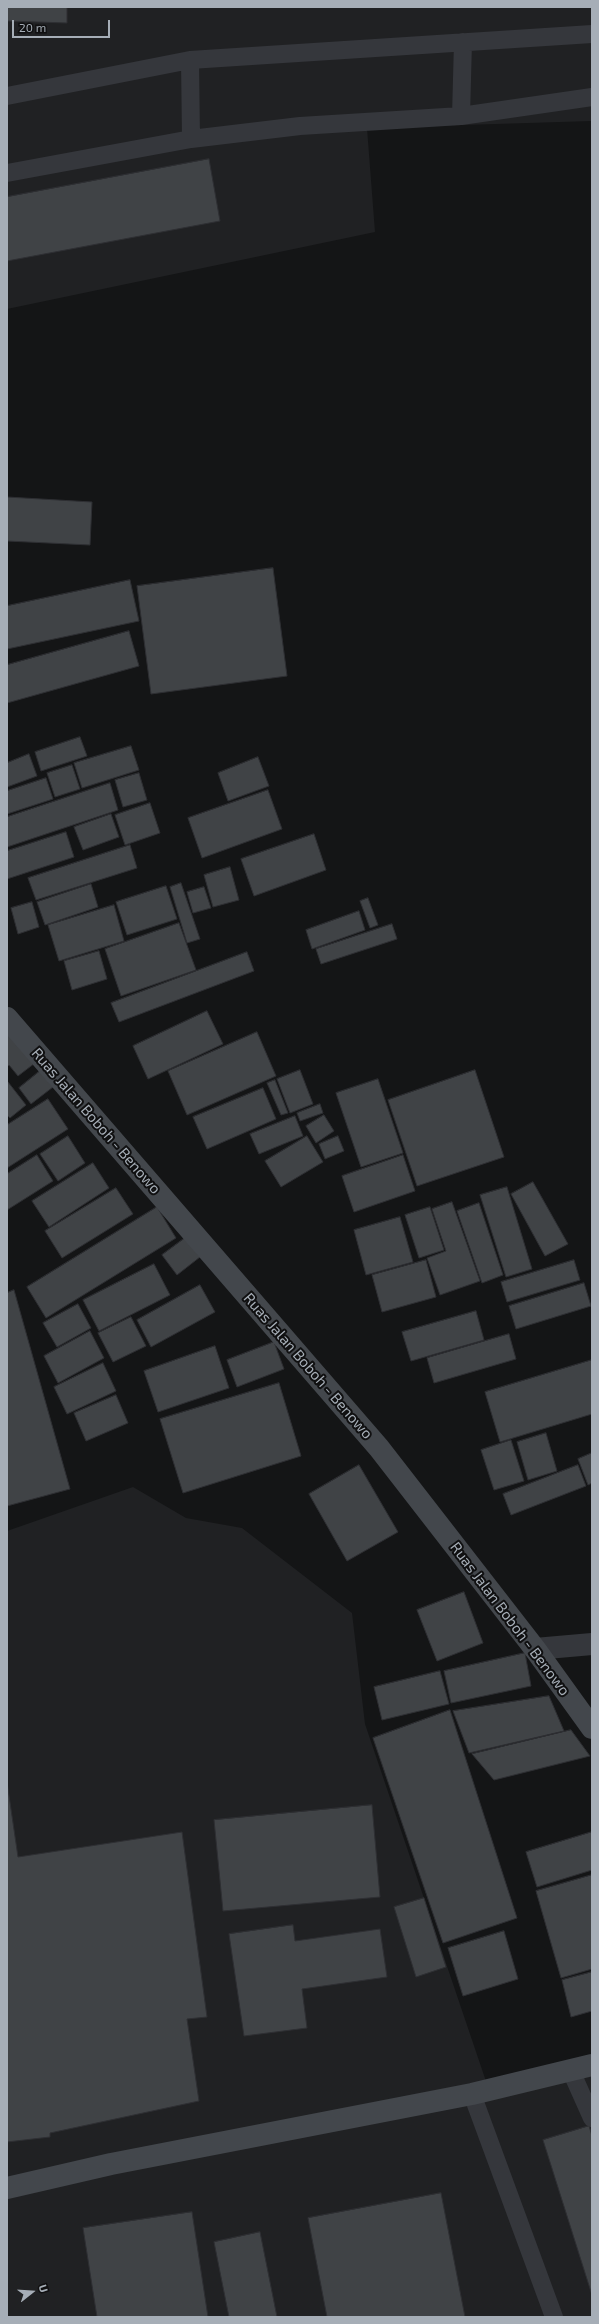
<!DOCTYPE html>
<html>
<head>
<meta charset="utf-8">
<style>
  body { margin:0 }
  #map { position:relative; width:599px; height:2324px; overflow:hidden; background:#141516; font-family:"Exo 2",sans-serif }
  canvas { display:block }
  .frame { position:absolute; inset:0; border:8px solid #a6aeb7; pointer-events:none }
  .north { position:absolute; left:12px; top:2272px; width:40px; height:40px; -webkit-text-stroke:3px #101011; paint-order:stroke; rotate:73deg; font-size:11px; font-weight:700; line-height:16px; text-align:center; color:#a6aeb7 }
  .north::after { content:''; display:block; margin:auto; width:14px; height:18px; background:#a6aeb7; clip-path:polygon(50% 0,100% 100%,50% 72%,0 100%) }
  .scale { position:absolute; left:12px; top:20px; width:98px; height:18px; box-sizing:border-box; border:2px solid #a6aeb7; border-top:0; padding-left:5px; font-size:12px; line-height:14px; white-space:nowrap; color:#a6aeb7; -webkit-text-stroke:3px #101011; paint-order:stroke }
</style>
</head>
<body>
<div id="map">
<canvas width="599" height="2324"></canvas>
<div class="frame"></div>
<div class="north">U</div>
<div class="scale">20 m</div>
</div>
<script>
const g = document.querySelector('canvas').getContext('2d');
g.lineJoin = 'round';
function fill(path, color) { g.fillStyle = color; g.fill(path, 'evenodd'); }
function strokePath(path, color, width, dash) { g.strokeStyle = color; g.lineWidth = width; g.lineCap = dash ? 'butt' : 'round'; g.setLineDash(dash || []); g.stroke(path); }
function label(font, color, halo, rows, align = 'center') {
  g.font = font + ' "Exo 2",sans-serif'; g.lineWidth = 4; g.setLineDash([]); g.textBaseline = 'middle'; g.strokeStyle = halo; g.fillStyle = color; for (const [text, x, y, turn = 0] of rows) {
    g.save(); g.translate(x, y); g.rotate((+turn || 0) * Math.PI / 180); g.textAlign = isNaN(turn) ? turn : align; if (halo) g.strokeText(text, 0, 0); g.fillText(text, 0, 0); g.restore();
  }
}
fill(new Path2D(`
  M7,7H592V121L367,128L375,232L7,309Z
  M133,1487L186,1518L242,1528L352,1613L365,1724L492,2099L592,2076V2317H7V1531Z`), '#202123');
const building = new Path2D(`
  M7,7H67V23L7,21Z
  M209,159L220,221L7,261V197Z
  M7,497L92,502L90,545L7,541Z
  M273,568L287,676L151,694L137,586Z
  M130,580L139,621L7,649V606Z
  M129,631L139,666L7,703V665Z
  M80,737L87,756L41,771L35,752Z
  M131,746L139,770L82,788L74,763Z
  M29,754L37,776L7,787V763Z
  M258,757L269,786L228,801L218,773Z
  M72,765L80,789L55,797L47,773Z
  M139,773L147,800L123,807L115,780Z
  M46,778L53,799L7,814V791Z
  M110,783L118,810L7,847V817Z
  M268,790L282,829L202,858L188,818Z
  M150,803L160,833L125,845L115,815Z
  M111,814L119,837L83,850L74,827Z
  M66,832L74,857L7,879V851Z
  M314,834L326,870L254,896L241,859Z
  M130,845L137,868L36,900L28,878Z
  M230,867L239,900L213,907L204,875Z
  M181,883L200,939L187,943L170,887Z
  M91,884L98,907L45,925L37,902Z
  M166,886L177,919L127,935L116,902Z
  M204,887L211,908L193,913L187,892Z
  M368,898L378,925L370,928L360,901Z
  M32,902L39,927L18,934L11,908Z
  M114,905L124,941L59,961L48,925Z
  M359,911L365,930L312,949L306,930Z
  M179,923L196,970L121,996L105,949Z
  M392,924L397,939L321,964L316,949Z
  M99,951L107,979L72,990L64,961Z
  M247,952L254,971L119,1022L111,1003Z
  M207,1011L223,1044L148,1079L133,1046Z
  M7,1025L35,1063L18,1076L9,1065L7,1067Z
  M257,1032L276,1076L187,1115L168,1071Z
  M300,1070L313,1104L290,1113L277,1079Z
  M475,1070L504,1157L417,1186L388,1100Z
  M40,1071L53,1087L31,1104L19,1088Z
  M378,1079L403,1153L361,1167L336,1093Z
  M275,1080L288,1113L281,1115L267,1083Z
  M8,1082L26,1105L10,1118L7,1115Z
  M263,1088L276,1119L207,1149L193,1117Z
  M48,1099L68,1129L7,1168V1125Z
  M320,1104L323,1113L300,1121L297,1113Z
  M324,1115L334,1131L316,1143L306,1126Z
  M295,1116L303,1136L259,1154L250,1134Z
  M68,1136L85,1163L58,1181L40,1154Z
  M307,1136L323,1162L281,1187L265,1161Z
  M338,1136L344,1151L325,1159L319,1144Z
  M37,1155L53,1181L7,1210V1174Z
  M403,1155L415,1191L354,1212L342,1176Z
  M93,1163L109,1188L49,1227L32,1201Z
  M533,1182L568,1244L545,1256L511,1194Z
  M507,1187L532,1269L506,1277L480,1195Z
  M116,1188L133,1214L62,1258L45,1231Z
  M452,1202L480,1281L440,1295L427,1258L446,1251L432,1209Z
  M479,1203L503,1275L482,1283L457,1211Z
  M157,1207L176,1238L46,1318L27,1287Z
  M430,1207L444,1250L419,1258L405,1215Z
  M400,1217L413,1262L366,1275L354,1230Z
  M185,1238L200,1257L177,1275L162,1255Z
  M426,1260L436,1297L382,1312L372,1275Z
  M574,1260L580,1280L507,1302L501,1282Z
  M154,1264L170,1295L99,1331L83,1300Z
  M584,1283L591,1306L516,1329L509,1306Z
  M200,1285L215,1312L151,1347L137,1320Z
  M14,1290L70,1489L7,1506V1293Z
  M78,1304L91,1328L57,1347L43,1323Z
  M476,1311L484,1340L411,1361L402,1332Z
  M131,1317L146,1346L113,1362L98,1333Z
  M90,1331L104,1358L58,1383L44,1356Z
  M509,1334L516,1359L434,1383L427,1358Z
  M274,1342L284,1369L237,1387L227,1360Z
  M215,1346L229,1388L158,1412L144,1371Z
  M592,1360V1414L500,1442L485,1392Z
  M103,1363L116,1391L67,1414L54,1387Z
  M279,1383L301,1456L183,1493L160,1419Z
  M116,1395L128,1423L86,1441L74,1413Z
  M546,1433L557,1471L528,1480L517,1442Z
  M511,1440L524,1481L494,1490L481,1450Z
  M592,1453V1483L588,1485L578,1459Z
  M359,1465L398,1532L347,1561L309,1494Z
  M578,1465L586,1486L511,1515L503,1494Z
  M464,1592L483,1643L437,1661L417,1610Z
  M525,1653L531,1686L451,1703L444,1671Z
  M440,1671L449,1704L382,1720L374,1687Z
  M549,1696L564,1731L469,1753L453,1711Z
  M450,1710L517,1918L443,1943L373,1738Z
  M571,1730L590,1756L494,1780L472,1754Z
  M7,1782L18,1857L182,1832L207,2017L187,2019L199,2101L50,2133V2137L7,2142Z
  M372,1805L380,1897L223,1911L214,1820Z
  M592,1832V1870L537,1887L526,1852Z
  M592,1875V1969L561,1978L536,1891Z
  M424,1898L446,1967L416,1977L394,1907Z
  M293,1925L295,1941L380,1929L387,1977L302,1989L307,2028L244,2036L229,1934Z
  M504,1931L518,1979L463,1996L448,1948Z
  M592,1972V2011L571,2017L562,1980Z
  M589,2126L592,2136V2295L543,2140Z
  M441,2193L465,2317H327L308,2218Z
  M192,2212L208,2317H97L83,2228Z
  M260,2232L277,2317H229L214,2242Z`);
fill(building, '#404346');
strokePath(building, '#2e2f33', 1);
strokePath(new Path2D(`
  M190,60L191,139
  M7,96L190,60L592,34
  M461,116L463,42
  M7,173L191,139L300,126L461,116L592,97
  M571,2071L592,2118
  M472,2094L554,2317`), '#35373c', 18);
strokePath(new Path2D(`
  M535,1649L592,1644`), '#35373c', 22);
strokePath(new Path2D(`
  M7,1018L379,1448L535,1649L592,1728
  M7,2188L111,2164L472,2094L592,2065`), '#43474c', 22);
label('15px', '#a6aeb7', '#101011', [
  ["Ruas Jalan Boboh - Benowo",96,1121,49],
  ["Ruas Jalan Boboh - Benowo",308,1366,49],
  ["Ruas Jalan Boboh - Benowo",510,1619,53]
]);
</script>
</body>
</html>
